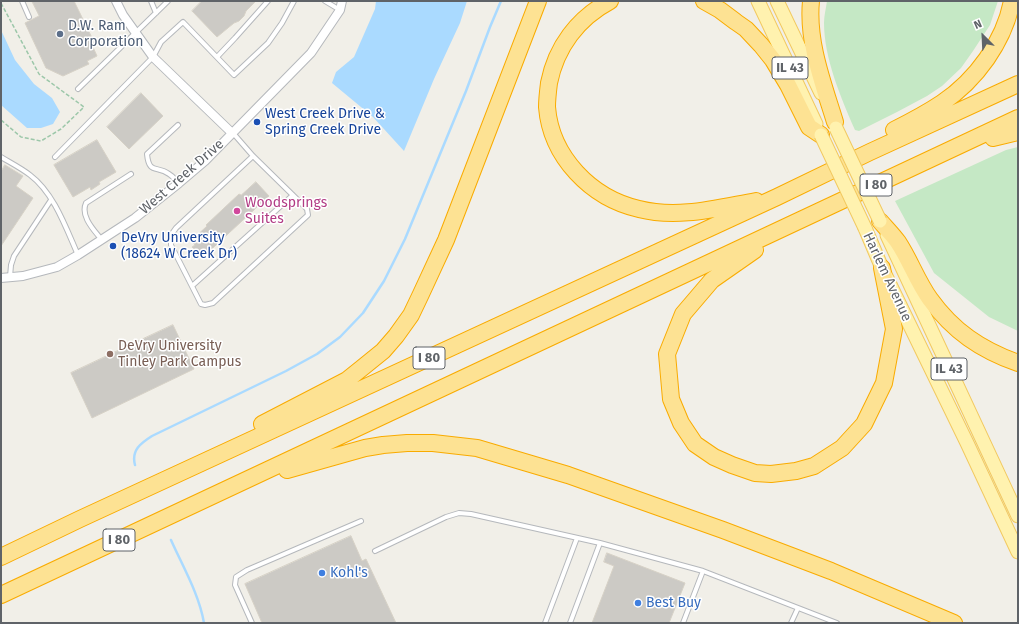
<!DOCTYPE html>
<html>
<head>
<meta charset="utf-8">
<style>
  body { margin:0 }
  #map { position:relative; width:1019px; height:624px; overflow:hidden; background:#f1efe8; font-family:"Fira Sans",sans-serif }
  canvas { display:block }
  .frame { position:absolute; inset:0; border:2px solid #5f6368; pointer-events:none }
  .north { position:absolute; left:963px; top:16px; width:40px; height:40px; -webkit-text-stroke:3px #fff; paint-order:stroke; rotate:336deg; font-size:11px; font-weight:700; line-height:16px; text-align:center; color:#5f6368 }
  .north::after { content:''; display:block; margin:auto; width:14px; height:18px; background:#5f6368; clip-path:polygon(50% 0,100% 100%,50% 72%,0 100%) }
</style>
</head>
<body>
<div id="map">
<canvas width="1019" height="624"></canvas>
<div class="frame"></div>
<div class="north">N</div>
</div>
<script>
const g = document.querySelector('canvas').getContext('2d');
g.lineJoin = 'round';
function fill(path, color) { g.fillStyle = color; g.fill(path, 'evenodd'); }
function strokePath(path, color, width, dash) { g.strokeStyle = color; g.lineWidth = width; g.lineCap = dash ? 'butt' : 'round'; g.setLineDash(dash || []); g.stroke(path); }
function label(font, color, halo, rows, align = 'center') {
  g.font = font + ' "Fira Sans",sans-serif'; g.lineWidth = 3; g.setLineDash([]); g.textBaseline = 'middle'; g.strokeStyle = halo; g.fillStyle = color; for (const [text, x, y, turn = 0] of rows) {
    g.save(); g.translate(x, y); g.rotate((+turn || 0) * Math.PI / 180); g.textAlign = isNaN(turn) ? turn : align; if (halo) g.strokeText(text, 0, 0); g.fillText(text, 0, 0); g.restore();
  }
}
fill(new Path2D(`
  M827,1H998L990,25L973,51L961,68L942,86L927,96L897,112L859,131L855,130C841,98 824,58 824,23C824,16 826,8 827,1Z
  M1018,147V331L989,317L934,273L895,201L1006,150Z`), '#c5e8c5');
fill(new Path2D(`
  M376,1H467L460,23L434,79L404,151L373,117L332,83L336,72L354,57L375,9Z
  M1,30L15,60L34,84L52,98L60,112L53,124L41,128H27L1,105Z`), '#aadaff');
strokePath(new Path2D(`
  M135,465C131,450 141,443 152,436L286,371L317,354L340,337L363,313L384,281L405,239L466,91L490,27L501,1
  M171,540C183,567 199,594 204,623`), '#aadaff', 2.5);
const building = new Path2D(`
  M32,1H74L95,44L92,45L97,56L87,61L89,64L63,76L46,68L25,23L39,16Z
  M202,1H256L246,11L244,16L239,21L234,23L217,37L192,11Z
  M141,93L163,116L129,149L107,127Z
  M97,140L116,172L99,182L100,184L91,190L90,187L73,197L54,165Z
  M5,165L23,176L16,186L33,198L1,246V172Z
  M256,182L269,196L202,258L192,247L195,245L191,241L207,226L206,225L239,194L241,195Z
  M173,325L194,369L92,418L71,373Z
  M351,536L362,561L366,559L396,623H262L245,584Z
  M607,553L685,583L669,623H592L614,566L604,562Z`);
fill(building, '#cccac5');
strokePath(building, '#d6d1c6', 1);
const service = new Path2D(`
  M22,1L29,17
  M151,1L156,13
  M325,1L340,10
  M217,57L235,38L268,1
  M78,89L168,1
  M178,125L147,154C149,175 157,165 169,174C173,176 175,180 178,183
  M233,133L253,156L307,209L308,215L213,303L205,305L201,304L171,245V235L176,228L253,156
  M1,157C11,163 21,168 30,175C54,193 66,228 78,255
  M55,157L153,57L161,42L183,22L234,75L268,43L282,23L294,1
  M101,239C94,230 80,216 86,203L131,174
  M10,277L11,265L14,256L51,200
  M192,286L293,195
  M375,551L446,517L459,513L471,514L600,543L703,571L837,623
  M252,623L235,585L236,577L247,570L361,521
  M545,623L577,538
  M570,623L600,543
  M683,623L703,571
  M791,623L798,608`);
const minor = new Path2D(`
  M116,1L123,15L153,57L232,133
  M1,278L23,276L57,267L78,255L135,218L179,183L205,161L311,53L340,10L342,1`);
const primary = new Path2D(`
  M758,1L816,124
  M777,1L821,93
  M865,228L882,268L967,443L1018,552
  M887,235L1018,516`);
const motorway = new Path2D(`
  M610,1C578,18 556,47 549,83C548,91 547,99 547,107C551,157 591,198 639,209C678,219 717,208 756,201
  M704,1L720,10L736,22L746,29L761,45L773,60L788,85L809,127L821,135
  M811,1C807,42 823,83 835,122
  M894,130C910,122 927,113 942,103C976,80 1004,42 1012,1
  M993,138L1018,132
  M880,221C886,228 893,235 898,242C910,260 917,281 930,299C953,331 981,350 1018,363
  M755,250L712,280L683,314L667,354L671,399L681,423L695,444L714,457L732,465L755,473L771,474L796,471L814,466L842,448L864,424L884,383L894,329L882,268
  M262,424L347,380L362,368L383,351L396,336L411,315L421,294L446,240L538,1
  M287,470L365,448L383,445L407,443H433L477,448L568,475L723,530L831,571L954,623
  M1,557L80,519L777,197L870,152L1018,84
  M1,595L1018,118`);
strokePath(service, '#b5b8bc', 6);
strokePath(minor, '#b5b8bc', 10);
strokePath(primary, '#f2c960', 15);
strokePath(motorway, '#f9ab00', 18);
strokePath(new Path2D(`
  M1,3L39,74L84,107L61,129L41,141L21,137L1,120`), '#9cc7a9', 1.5, [4, 2]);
strokePath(service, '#fff', 4);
strokePath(minor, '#fff', 8);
strokePath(primary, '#fff2af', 13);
strokePath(motorway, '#fde293', 16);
const primaryBridge = new Path2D(`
  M836,128L880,221
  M821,135L865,228`);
strokePath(primaryBridge, '#f2c960', 15, []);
strokePath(primaryBridge, '#fff2af', 13);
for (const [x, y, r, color] of [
  [60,34,4,"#5c6f8a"],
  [257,122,4,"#1a4fb4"],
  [237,211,4,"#d1479c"],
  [113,246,4,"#1a4fb4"],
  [110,354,4,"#8d6e63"],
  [322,573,4,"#3f7fe0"],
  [638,603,4,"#3f7fe0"]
]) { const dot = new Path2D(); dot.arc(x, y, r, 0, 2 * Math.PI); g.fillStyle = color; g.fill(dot); strokePath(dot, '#fff', 1.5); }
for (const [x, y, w] of [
  [790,68,36],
  [876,185,32],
  [429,358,32],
  [949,369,36],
  [119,540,32]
]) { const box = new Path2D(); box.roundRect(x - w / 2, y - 11, w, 22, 3); g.fillStyle = '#fff'; g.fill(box); strokePath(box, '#5f6368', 1); }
label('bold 13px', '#5f6368', null, [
  ["IL 43",790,68],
  ["I 80",876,185],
  ["I 80",429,358],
  ["IL 43",949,369],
  ["I 80",119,540]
]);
label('14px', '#4e5e75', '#fff', [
  ["D.W. Ram",68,26],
  ["Corporation",68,42]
], 'left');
label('14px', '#164399', '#fff', [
  ["West Creek Drive &",265,114],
  ["Spring Creek Drive",265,130],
  ["DeVry University",121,238],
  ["(18624 W Creek Dr)",121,254]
], 'left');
label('14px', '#5f6368', '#fff', [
  ["West Creek Drive",182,177,-41],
  ["Harlem Avenue",887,277,65]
]);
label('14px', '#b23c85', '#fff', [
  ["Woodsprings",245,203],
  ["Suites",245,219]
], 'left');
label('14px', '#785e54', '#fff', [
  ["DeVry University",118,346],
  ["Tinley Park Campus",118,362]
], 'left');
label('14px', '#366cbe', '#fff', [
  ["Kohl's",330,573],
  ["Best Buy",646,603]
], 'left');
</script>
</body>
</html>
